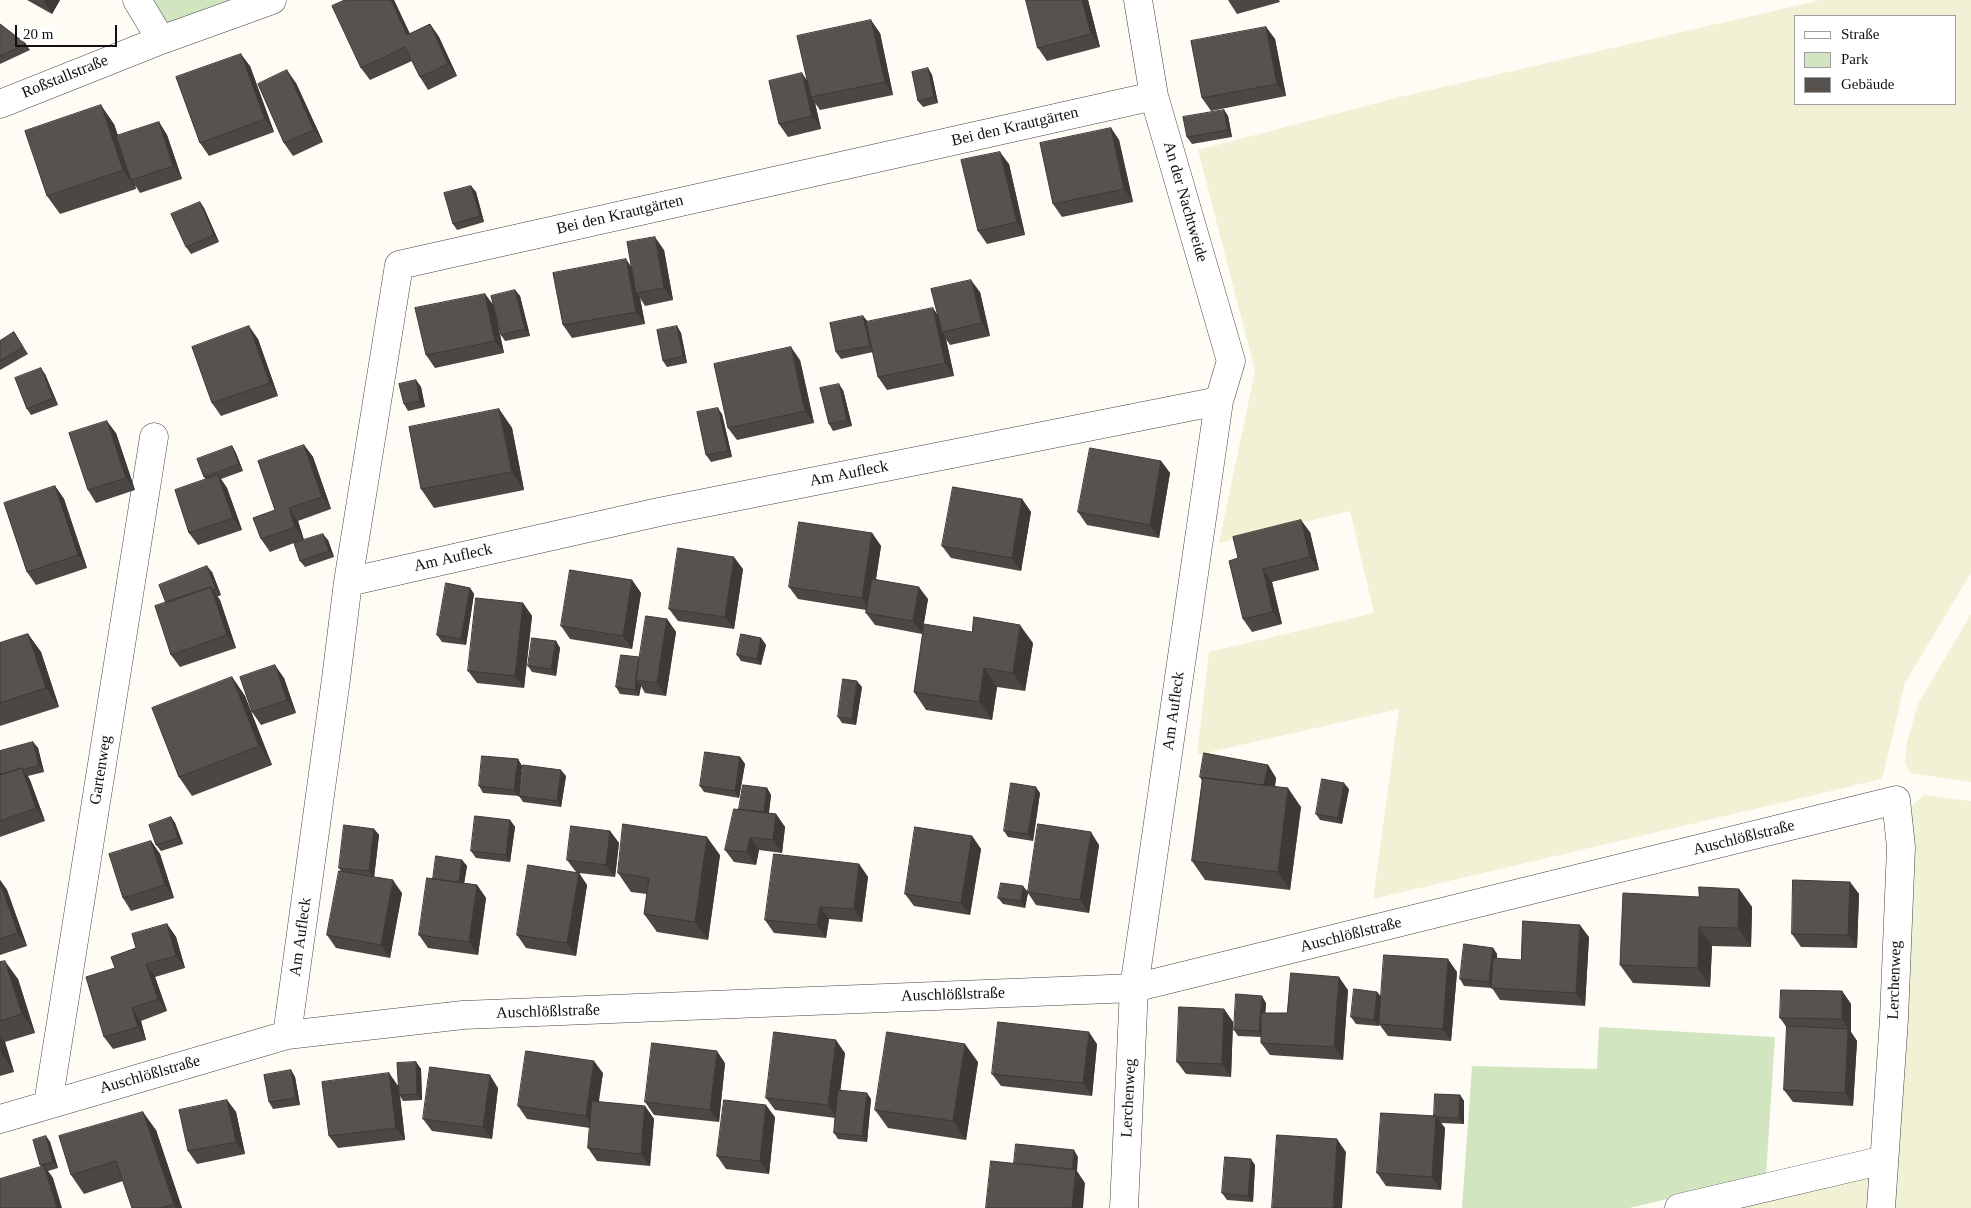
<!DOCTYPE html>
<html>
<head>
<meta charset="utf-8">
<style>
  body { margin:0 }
  #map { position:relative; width:1971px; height:1208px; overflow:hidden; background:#fefcf4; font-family:Georgia,serif }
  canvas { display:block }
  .legend { position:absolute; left:1794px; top:15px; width:162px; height:90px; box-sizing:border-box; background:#fff; border:1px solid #9f9f9f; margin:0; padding:6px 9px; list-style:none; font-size:15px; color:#101010 }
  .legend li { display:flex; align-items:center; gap:10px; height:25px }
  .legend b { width:25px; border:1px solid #9f9f9f }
  .scale { position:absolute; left:15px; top:25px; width:102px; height:22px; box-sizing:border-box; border:2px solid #101010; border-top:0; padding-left:6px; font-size:15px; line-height:18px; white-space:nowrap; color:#101010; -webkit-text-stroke:4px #fff; paint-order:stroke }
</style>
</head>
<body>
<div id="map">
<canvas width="1971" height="1208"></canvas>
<ul class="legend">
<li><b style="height:6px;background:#fff"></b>Straße</li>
<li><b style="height:14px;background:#d2e5c1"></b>Park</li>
<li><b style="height:14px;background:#57524e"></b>Gebäude</li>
</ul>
<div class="scale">20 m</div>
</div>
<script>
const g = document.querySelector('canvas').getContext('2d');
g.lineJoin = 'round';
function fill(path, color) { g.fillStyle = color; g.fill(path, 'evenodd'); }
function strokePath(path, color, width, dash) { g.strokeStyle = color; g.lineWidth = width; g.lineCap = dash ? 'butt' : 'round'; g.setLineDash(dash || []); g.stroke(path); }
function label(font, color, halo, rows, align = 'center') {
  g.font = font + ' Georgia,serif'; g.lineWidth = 5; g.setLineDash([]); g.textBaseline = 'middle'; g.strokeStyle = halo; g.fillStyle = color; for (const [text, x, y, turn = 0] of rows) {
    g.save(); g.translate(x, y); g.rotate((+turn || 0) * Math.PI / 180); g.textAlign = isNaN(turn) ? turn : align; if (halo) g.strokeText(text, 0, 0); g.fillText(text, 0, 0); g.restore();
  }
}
fill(new Path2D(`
  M1821,0H1971V573L1905,683L1882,779L1373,899L1399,709L1197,755L1209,652L1374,613L1350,511L1219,543L1255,371L1198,150L1400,97ZM1795,16H1955V104H1795Z
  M1971,614V782L1910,773L1905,763L1907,741L1919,702Z
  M1924,795L1971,801V1208H1888L1912,806Z
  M1869,1178L1867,1208H1743Z`), '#f1f1d6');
fill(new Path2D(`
  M147,0H241L164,28Z
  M1599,1027L1775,1037L1766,1176L1629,1208H1462L1472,1066L1597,1069Z`), '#d2e5c1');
const minor = new Path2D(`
  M137,0L161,40
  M1138,0L1154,96L1231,361L1219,401
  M0,104L161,40L272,0
  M348,582L399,265L1154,96
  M287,1035L336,679L348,582L659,512L1219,401L1134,988L1124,1208
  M48,1104L154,437
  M0,1119L287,1035L463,1015L1134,988L1896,800L1901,847L1894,1019L1881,1208
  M1679,1208L1884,1160`);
strokePath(minor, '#434343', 29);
strokePath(minor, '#fff', 28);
fill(new Path2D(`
  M27,0H60L52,14Z
  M345,0H394L410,34L430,24L439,37L457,76L428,90L420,77L412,61L370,80L361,68Z
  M1026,0H1088L1100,47L1047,61L1038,48Z
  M1228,0H1279L1280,2L1237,14Z
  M0,24L26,44L30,50L0,64Z
  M1266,27L1275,39L1286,96L1211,111L1202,98Z
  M880,33L893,95L820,110L815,103L821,129L788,137L779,124L807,81Z
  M250,66L274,132L209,156L200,143Z
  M928,68L932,75L938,103L923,107L918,101Z
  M296,83L323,142L293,156L284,143Z
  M1224,110L1228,116L1232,137L1192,144L1187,137Z
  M159,122L167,135L182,179L140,193L135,185L136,189L60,214L47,196L114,124L118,136Z
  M1111,128L1119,140L1133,202L1062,217L1053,204Z
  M1009,164L1025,235L987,244L978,231Z
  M471,186L476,192L484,222L457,230L453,224Z
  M200,202L204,208L219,242L191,254L186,247Z
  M664,250L673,300L645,306L640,298L645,324L572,338L563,325L632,268Z
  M515,290L520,296L530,336L505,341L501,335L494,308L504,353L435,368L426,355L485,294L494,306Z
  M980,292L990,336L950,345L946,339L954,376L887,390L878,377L873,352L841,359L836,352L863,316L868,322L937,314Z
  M677,326L681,333L687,363L667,367L663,361Z
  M14,332L28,354L0,370V341Z
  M258,339L278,396L221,416L212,403Z
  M800,360L814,423L737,440L728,428Z
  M45,374L58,405L31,415L27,409Z
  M416,380L421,387L425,407L408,411L404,404Z
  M843,390L852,426L833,431L829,424Z
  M499,409L512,428L524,490L434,508L421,489Z
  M722,414L732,457L711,462L706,455Z
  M116,433L135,490L96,503L88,490Z
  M304,445L313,457L331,509L298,521L304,540H328L334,557L305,567L300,561L294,543L270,552L261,539L275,510Z
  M232,446L236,453L243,471L221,479L227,488L242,530L198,545L189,533L206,480L204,477Z
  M1161,461L1170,473L1159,538L1087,525L1078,512Z
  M55,486L64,499L87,568L36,585L27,572Z
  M1022,499L1031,512L1021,571L951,558L942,546Z
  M1310,532L1319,570L1272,582L1282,624L1252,632L1243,619L1238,558Z
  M872,533L881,546L876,579L928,599L922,634L875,625L866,613V610L798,599L789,587Z
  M743,569L734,629L678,621L669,609Z
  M212,572L221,595L217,597L220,600L236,648L180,667L171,655L166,603Z
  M632,580L641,593L632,649L570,639L561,626Z
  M470,588L474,594L466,645L442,642L437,635Z
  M523,603L532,616L524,688L477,683L468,671Z
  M667,619L676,632L666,696L645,693L641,686L639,696L620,694L616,687L640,658Z
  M28,634L41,652L59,707L0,726V643Z
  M761,638L766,645L761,665L741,661L737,655Z
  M556,641L560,648L556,676L532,672L528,666Z
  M1033,643L1025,691L997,687L992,720L926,710L914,692Z
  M232,677L245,696L272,765L192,796L179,777Z
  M284,678L296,713L261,725L252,712Z
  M862,687L856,725L842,723L838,717Z
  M33,742L38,748L44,772L28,776L30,780L45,821L0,837V751Z
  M740,757L745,764L739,798L704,792L700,786Z
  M518,759L522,766L520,786L566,776L561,807L523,802L519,796L483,793L479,786Z
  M1268,765L1276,778L1275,787L1301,807L1290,890L1205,880L1192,861L1202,781L1200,777Z
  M767,788L771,795L769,813L776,814L785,827L782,853L759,850L756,865L734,862L725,850L740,810Z
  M1349,789L1342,824L1320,820L1316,814Z
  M1040,793L1033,841L1008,837L1004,831Z
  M171,817L175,823L183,844L161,851L156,845Z
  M510,820L515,827L510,862L476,858L471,851Z
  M374,829L379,835L374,877L402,893L390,958L336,948L327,935L341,871L339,868Z
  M610,831L619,843L615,877L579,873L587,885L576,956L526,948L517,935L576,872L567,860Z
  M972,836L981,849L970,915L914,906L905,894Z
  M151,841L160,854L174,898L131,911L123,898Z
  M1099,845L1089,913L1036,905L1028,893L1025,908L1003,904L998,898L1028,892Z
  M720,855L708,940L657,932L644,914L647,894L631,892L618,873Z
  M462,860L467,866L464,883L477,885L486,898L478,955L428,948L419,935L433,879Z
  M859,864L868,877L862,922L829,919L826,938L774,933L765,920Z
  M0,880L7,890L27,946L0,955Z
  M1850,882L1859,894L1857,948L1801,947L1792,934Z
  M1739,889L1752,907L1751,947L1712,946L1710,987L1633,983L1620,965L1699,897Z
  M167,924L176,937L185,968L155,977L167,1011L141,1021L146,1040L113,1049L104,1037L115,968L136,948Z
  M1589,937L1585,1006L1500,1000L1492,988L1464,986L1460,979L1493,948L1497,954V959L1521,960Z
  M0,962L18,979L35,1033L5,1042L14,1072L0,1076Z
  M1457,972L1451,1041L1388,1036L1379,1024V1021V1026L1356,1024L1351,1017L1377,992L1381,997Z
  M1348,990L1343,1060L1270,1055L1261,1043V1037L1238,1036L1234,1030L1266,1003L1265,1013H1287Z
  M1842,991L1851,1004V1032L1857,1041L1853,1106L1793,1102L1784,1090L1787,1028L1780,1018Z
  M1224,1009L1233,1022L1231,1077L1186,1074L1177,1062Z
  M1097,1044L1092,1096L1001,1086L992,1074Z
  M845,1053L840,1090L871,1099L867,1142L838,1139L834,1133L835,1118L775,1110L766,1098Z
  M416,1062L421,1069L422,1100L403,1101L400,1096L405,1140L338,1148L329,1136L389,1073L398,1086Z
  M978,1062L966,1140L888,1128L875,1110Z
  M725,1063L719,1122L654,1115L645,1102Z
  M291,1070L295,1077L300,1105L273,1109L269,1102Z
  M603,1073L598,1102L645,1106L654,1119L650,1166L597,1161L588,1148L590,1128L527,1119L518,1106Z
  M498,1088L492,1139L432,1131L423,1119Z
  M1460,1095L1464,1101V1124L1441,1123L1445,1128L1441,1190L1386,1186L1377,1173L1434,1116Z
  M227,1100L236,1112L245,1154L197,1164L188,1151Z
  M775,1117L769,1174L726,1169L717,1156Z
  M156,1130L182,1208H132L123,1181L84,1194L71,1175Z
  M46,1136L50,1142L58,1168L48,1171L53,1178L40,1165Z
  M1255,1165L1253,1202L1227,1200L1222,1193Z`), '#4b4743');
fill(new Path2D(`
  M44,0H60L52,14L44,1Z
  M391,0H394L416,47L407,35Z
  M1082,0H1088L1100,47L1091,34Z
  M871,20L880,33L893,95L885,82Z
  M430,24L439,37L457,76L448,64Z
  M1266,27L1275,39L1286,96L1277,84Z
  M241,54L250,66L274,132L265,119Z
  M928,68L932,75L938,103L934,97Z
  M287,70L296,83L323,142L314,130Z
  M802,73L811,86V97L815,103L821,129L812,116Z
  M101,105L114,124L133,179L131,180L135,185L136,189L123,170Z
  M1224,110L1228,116L1232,137L1228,130Z
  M159,122L167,135L182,179L173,166Z
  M1111,128L1119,140L1133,202L1124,189Z
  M1000,152L1009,164L1025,235L1017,222Z
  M471,186L476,192L484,222L480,216Z
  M200,202L204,208L219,242L214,235Z
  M655,237L664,250L673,300L664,288Z
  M626,259L635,272L636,293L640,298L645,324L636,312Z
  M971,280L980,292L990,336L982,323Z
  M515,290L520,296L530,336L525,329Z
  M485,294L494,306L504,353L495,341Z
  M933,308L942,321V332L946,339L954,376L945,363Z
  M863,316L868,322L874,352L870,346Z
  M249,326L258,339L278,396L270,383Z
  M677,326L681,333L687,363L683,356Z
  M791,347L800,360L814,423L805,411Z
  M41,368L45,374L58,405L53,398Z
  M416,380L421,387L425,407L420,401Z
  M839,384L843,390L852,426L847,420Z
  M718,408L722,414L732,457L728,451Z
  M499,409L512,428L524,490L512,472Z
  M107,421L116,433L135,490L126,478Z
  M304,445L313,457L331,509L322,497Z
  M232,446L236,453L243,471L239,464Z
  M1161,461L1170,473L1159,538L1150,525Z
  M218,475L227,488L242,530L233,518Z
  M55,486L64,499L87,568L78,555Z
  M1022,499L1031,512L1021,571L1012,558Z
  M289,508L298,521L304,540L295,527Z
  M1301,520L1310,532L1319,570L1310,557Z
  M872,533L881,546L871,611L862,598Z
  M323,534L328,540L334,557L329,551Z
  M734,557L743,569L734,629L725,617Z
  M207,566L212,572L221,595L216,589Z
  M1263,569L1272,582L1282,624L1273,612Z
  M632,580L641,593L632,649L623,636Z
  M211,587L220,600L236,648L227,635Z
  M919,587L928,599L922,634L913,621Z
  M470,588L474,594L466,645L461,639Z
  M523,603L532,616L524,688L515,676Z
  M667,619L676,632L666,696L657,683Z
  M1020,625L1033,643L1025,691L1013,673Z
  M28,634L41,652L59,707L46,688Z
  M761,638L766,645L761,665L757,659Z
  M556,641L560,648L556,676L551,669Z
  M639,657L636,680L641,686L639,696L635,690Z
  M275,665L284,678L296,713L287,700Z
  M984,668L997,687L992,720L979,702Z
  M232,677L245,696L272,765L259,746Z
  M857,681L862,687L856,725L852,719Z
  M33,742L38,748L44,772L39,765Z
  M740,757L745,764L739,798L735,791Z
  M518,759L522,766L519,797L514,790Z
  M1268,765L1276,778L1272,802L1263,789Z
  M22,768L30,780L45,821L36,808Z
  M561,770L566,776L561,807L557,801Z
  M1344,783L1349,789L1342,824L1338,818Z
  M1036,787L1040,793L1033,841L1028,834Z
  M767,788L771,795L768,819L764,812Z
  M1288,788L1301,807L1290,890L1278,872Z
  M776,814L785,827L782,853L773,840Z
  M171,817L175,823L183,844L178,838Z
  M510,820L515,827L510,862L506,855Z
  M374,829L379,835L374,878L369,871Z
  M610,831L619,843L615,877L606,865Z
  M1091,832L1099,845L1089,913L1080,900Z
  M972,836L981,849L970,915L961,903Z
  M707,837L720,855L708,940L695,922Z
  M750,837L759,850L756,865L747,852Z
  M151,841L160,854L174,898L165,885Z
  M462,860L467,866L463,890L458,884Z
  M859,864L868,877L862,922L854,909Z
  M579,873L587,885L576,956L567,943Z
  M0,880L7,890L27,946L18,933L0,883Z
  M393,880L402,893L390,958L381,945Z
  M1850,882L1859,894L1857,948L1848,935Z
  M477,885L486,898L478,955L469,942Z
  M1023,886L1028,892L1025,908L1021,901Z
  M1739,889L1752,907L1751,947L1738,928Z
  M820,907L829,919L826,938L817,925Z
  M167,924L176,937L185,968L176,956Z
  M1580,925L1589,937L1585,1006L1576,993Z
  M1699,927L1712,946L1710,987L1698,968Z
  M1493,948L1497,954L1493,989L1489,982Z
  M1448,959L1457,972L1451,1041L1443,1029Z
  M5,961L18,979L35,1033L22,1014Z
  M146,964L155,977L167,1011L158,999Z
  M1339,977L1348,990L1343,1060L1334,1047Z
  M1842,991L1851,1004V1032L1857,1041L1853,1106L1845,1093L1848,1029L1842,1019Z
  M1377,992L1382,998L1379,1026L1374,1020Z
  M1262,996L1266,1003L1264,1038L1259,1031Z
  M132,1008L141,1021L146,1040L138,1027Z
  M1224,1009L1233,1022L1231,1077L1222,1064Z
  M1089,1032L1097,1044L1092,1096L1083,1083Z
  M0,1035L5,1042L14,1072L1,1053L0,1049Z
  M836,1040L845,1053L837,1118L828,1105Z
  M965,1044L978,1062L966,1140L953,1121Z
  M717,1051L725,1063L719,1122L710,1110Z
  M594,1061L603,1073L595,1129L586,1116Z
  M416,1062L421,1069L422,1100L417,1094Z
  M291,1070L295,1077L300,1105L296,1098Z
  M389,1073L398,1086L399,1095L400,1096L405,1140L396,1128Z
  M490,1075L498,1088L492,1139L483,1127Z
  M867,1093L871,1099L867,1142L862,1136Z
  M1460,1095L1464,1101V1124L1459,1118Z
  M227,1100L236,1112L245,1154L236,1142Z
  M766,1105L775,1117L769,1174L760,1161Z
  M645,1106L654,1119L650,1166L641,1154Z
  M143,1112L156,1130L182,1208H176L174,1204Z
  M1436,1116L1445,1128L1441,1190L1432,1177Z
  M46,1136L50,1142L58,1168L53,1162Z
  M1337,1139L1346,1152L1342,1208H1333Z
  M1074,1150L1078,1157L1077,1171L1085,1183L1083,1208H1072V1169Z
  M1251,1159L1255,1165L1253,1202L1248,1196Z
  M44,1166L53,1178L62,1208H57Z`), '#3d3937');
const building = new Path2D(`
  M345,0H391L407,35L430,24L448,64L420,77L405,47L361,68L332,6Z
  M1026,0H1082L1091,34L1038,48Z
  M871,20L885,82L811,97L797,36Z
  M0,24L26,44L0,56Z
  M1266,27L1277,84L1202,98L1191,41Z
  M241,54L265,119L200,143L176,77Z
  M928,68L934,97L918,101L912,72Z
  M287,70L314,130L284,143L258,84Z
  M802,73L812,116L779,124L769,81Z
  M101,105L123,170L47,196L25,131Z
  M1224,110L1228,130L1187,137L1183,117Z
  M159,122L173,166L131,180L116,136Z
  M1111,128L1124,189L1053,204L1040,143Z
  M1000,152L1017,222L978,231L961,160Z
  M471,186L480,216L453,224L444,193Z
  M200,202L214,235L186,247L171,214Z
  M655,237L664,288L636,293L627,242Z
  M626,259L636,312L563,325L553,273Z
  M971,280L982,323L942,332L931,289Z
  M515,290L525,329L501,335L491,296Z
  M485,294L495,341L426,355L415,308Z
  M933,308L945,363L878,377L866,322Z
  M863,316L870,346L836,352L830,323Z
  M249,326L270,383L212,403L192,347Z
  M677,326L683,356L663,361L657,330Z
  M14,332L23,347L0,361V341Z
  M791,347L805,411L728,428L714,364Z
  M41,368L53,398L27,409L15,378Z
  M416,380L420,401L404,404L399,384Z
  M839,384L847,420L829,424L820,388Z
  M718,408L728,451L706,455L697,412Z
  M499,409L512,472L421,489L409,427Z
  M107,421L126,478L88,490L69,433Z
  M304,445L322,497L289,508L295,527L261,539L253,518L275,510L258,461Z
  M232,446L239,464L204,477L197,459Z
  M1090,448L1161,461L1150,525L1078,512Z
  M218,475L233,518L189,533L175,490Z
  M55,486L78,555L27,572L4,503Z
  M953,487L1022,499L1012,558L942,546Z
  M1301,520L1310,557L1263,569L1273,612L1243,619L1229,561L1238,558L1233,537Z
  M799,522L872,533L862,598L789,587Z
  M323,534L329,551L300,561L294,543Z
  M678,548L734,557L725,617L669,609Z
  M207,566L216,589L213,590L211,587L166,603L159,585Z
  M570,570L632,580L623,636L561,626Z
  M872,579L919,587L913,621L866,613Z
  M446,583L470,588L461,639L437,635Z
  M211,587L227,635L171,655L155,606Z
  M476,598L523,603L515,676L468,671Z
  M646,616L667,619L657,683L636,680Z
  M974,617L1020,625L1013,673L984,668L979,702L914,692L924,624L972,632Z
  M28,634L46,688L0,703V643Z
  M741,634L761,638L757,659L737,655Z
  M532,638L556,641L551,669L528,666Z
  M621,655L639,657L635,690L616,687Z
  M275,665L287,700L252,712L240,677Z
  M232,677L259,746L179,777L152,708Z
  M843,679L857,681L852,719L838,717Z
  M33,742L39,765L23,770L22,768L0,775V751Z
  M705,752L740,757L735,791L700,786Z
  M1204,753L1268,765L1264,785L1200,777Z
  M482,756L518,759L514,790L479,786Z
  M523,765L561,770L557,801L519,796Z
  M22,768L36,808L0,821V775Z
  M1203,778L1288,788L1278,872L1192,861Z
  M1322,779L1344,783L1338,818L1316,814Z
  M1011,783L1036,787L1028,834L1004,831Z
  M743,785L767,788L764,812L739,809Z
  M734,809L776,814L773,840L750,837L747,852L725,850Z
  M475,816L510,820L506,855L471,851Z
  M171,817L178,838L156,845L149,825Z
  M623,824L707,837L695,922L644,914L649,878L618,873Z
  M1038,824L1091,832L1080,900L1028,892Z
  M344,825L374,829L369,871L339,868Z
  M571,826L610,831L606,865L567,860Z
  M915,827L972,836L961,903L905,894Z
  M151,841L165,885L123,898L109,854Z
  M774,854L859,864L854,909L820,907L817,925L765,920Z
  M436,856L462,860L459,882L433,879Z
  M528,865L579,873L567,943L517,935Z
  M339,871L393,880L381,945L327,935Z
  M427,878L477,885L469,942L419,935Z
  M1793,880L1850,882L1848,935L1792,934Z
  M0,883L18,933L0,939Z
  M1001,883L1023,886L1021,901L998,898Z
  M1699,887L1739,889L1738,928L1699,927L1698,968L1620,965L1623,893L1699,897Z
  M1523,921L1580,925L1576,993L1491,988L1493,958L1521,960Z
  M167,924L176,956L146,964L158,999L132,1008L138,1027L104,1037L86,977L115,968L111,957L136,948L132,934Z
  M1464,944L1493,948L1489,982L1460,979Z
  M1384,955L1448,959L1443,1029L1379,1024Z
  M5,961L22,1014L0,1021V962Z
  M1291,973L1339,977L1334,1047L1261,1043V1013H1287Z
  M1354,989L1377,992L1374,1020L1351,1017Z
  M1781,990L1842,991V1019L1780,1018Z
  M1236,994L1262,996L1259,1031L1234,1030Z
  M1179,1007L1224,1009L1222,1064L1177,1062Z
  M998,1022L1089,1032L1083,1083L992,1074Z
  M1787,1026L1848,1029L1845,1093L1784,1090Z
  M774,1032L836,1040L828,1105L766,1098Z
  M887,1032L965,1044L953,1121L875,1110Z
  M652,1043L717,1051L710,1110L645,1102Z
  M526,1051L594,1061L586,1116L518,1106Z
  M416,1062L417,1094L399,1095L397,1063Z
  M430,1067L490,1075L483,1127L423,1119Z
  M291,1070L296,1098L269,1102L264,1075Z
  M389,1073L396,1128L329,1136L322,1082Z
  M838,1090L867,1093L862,1136L834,1133Z
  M1435,1094L1460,1095L1459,1118L1436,1117V1116H1434Z
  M227,1100L236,1142L188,1151L179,1110Z
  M724,1100L766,1105L760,1161L717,1156Z
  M592,1101L645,1106L641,1154L588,1148Z
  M143,1112L174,1204L161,1208H132L116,1161L71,1175L59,1136Z
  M1381,1113L1436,1116L1432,1177L1377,1173Z
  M1277,1135L1337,1139L1333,1208H1272Z
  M46,1136L53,1162L40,1165L33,1140Z
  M1016,1144L1074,1150L1072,1169L1014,1163Z
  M1225,1157L1251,1159L1248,1196L1222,1193Z
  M991,1161L1076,1170L1072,1208H986Z
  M44,1166L57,1208H0V1179Z`);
fill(building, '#57524e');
strokePath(building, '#3d3937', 1);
label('16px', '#101010', '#fff', [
  ["Roßstallstraße",65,77,-22],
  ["Bei den Krautgärten",1015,127,-13],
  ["An der Nachtweide",1185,202,74],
  ["Bei den Krautgärten",620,215,-13],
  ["Am Aufleck",849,474,-11],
  ["Am Aufleck",453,558,-13],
  ["Am Aufleck",1174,711,-82],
  ["Gartenweg",101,770,-81],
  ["Auschlößlstraße",1744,838,-14],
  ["Auschlößlstraße",1351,935,-14],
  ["Am Aufleck",301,937,-82],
  ["Lerchenweg",1895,980,-88],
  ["Auschlößlstraße",953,995,-2],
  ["Auschlößlstraße",548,1012,-2],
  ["Auschlößlstraße",150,1075,-16],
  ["Lerchenweg",1129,1098,-87]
]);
</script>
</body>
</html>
